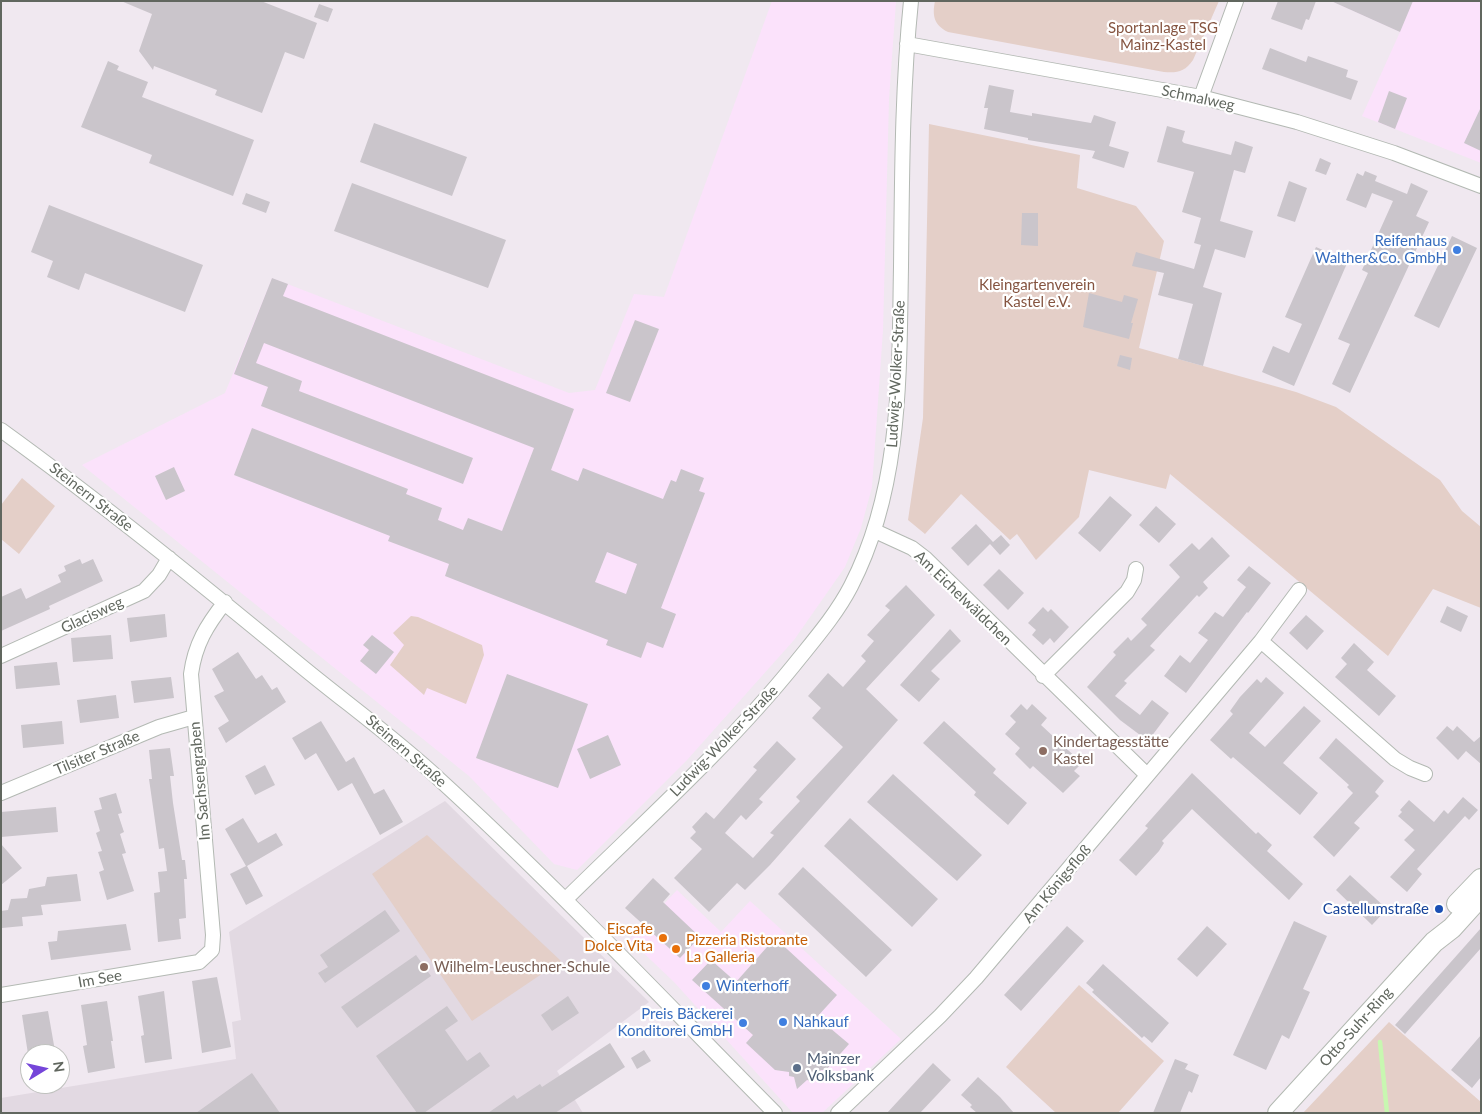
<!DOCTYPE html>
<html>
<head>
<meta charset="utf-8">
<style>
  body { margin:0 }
  #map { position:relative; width:1482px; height:1114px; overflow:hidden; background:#f0e8f0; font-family:Lato,sans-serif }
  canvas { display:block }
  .frame { position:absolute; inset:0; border:2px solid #61675f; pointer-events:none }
  .north { position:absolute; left:20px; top:1044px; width:50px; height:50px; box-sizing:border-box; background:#fff; border:1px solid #c0c2bf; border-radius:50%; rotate:81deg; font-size:14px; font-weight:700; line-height:20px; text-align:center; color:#61675f }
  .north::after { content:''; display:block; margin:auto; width:18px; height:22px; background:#7545d9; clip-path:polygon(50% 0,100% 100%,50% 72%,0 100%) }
</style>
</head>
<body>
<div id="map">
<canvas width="1482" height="1114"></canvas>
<div class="frame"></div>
<div class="north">N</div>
</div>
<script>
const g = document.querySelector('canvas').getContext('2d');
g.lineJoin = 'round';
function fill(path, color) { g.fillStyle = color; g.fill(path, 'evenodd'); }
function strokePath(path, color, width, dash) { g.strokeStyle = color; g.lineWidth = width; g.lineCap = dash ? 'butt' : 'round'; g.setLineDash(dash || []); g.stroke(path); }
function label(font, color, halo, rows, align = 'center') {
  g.font = font + ' Lato,sans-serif'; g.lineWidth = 4.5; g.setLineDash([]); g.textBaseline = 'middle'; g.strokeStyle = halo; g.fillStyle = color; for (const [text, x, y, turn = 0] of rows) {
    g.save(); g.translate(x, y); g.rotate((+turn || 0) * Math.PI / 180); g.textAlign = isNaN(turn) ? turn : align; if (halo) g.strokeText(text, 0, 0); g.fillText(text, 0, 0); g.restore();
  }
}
fill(new Path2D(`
  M772,1H896L889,99L883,330L872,487L861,528L845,567L794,640L687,760L577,870L554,864L469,776L82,465L225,393L272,278L569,393L595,390L634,294L664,297Z
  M1331,1H1481V163L1362,116L1400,32Z
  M677,890L721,932L750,901L901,1039L822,1113H793L674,982L630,940Z`), '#fbe2fb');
fill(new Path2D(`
  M445,801L649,1002L557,1071L583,1113H1V1098L236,1059L232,1022L241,1020L229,932Z`), '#e2d9e2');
fill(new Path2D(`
  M935,1H1219L1193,60C1185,72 1177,73 1164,72L948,32C934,25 932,16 935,1Z
  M929,124L1080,155L1077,188L1136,206L1164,241L1139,348L1296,392L1336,407L1440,480L1462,511L1481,527V608L1433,589L1388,656L1170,474L1166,489L1089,470L1079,517L1036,560L1017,534L1010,540L961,494L925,534L908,520L923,418Z
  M22,478L55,506L19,554L1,539V505Z
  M411,616L418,617L482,645L484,655L466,704L427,688L424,695L390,665L404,645L393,633Z
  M427,835L561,961L472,1021L372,874Z
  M1079,985L1164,1061L1118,1113H1056L1006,1067Z
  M1389,1022L1481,1102V1113H1303Z`), '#e4cfc8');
strokePath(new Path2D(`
  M1380,1042L1387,1113`), '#c8f7b1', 4.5);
fill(new Path2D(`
  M121,1H261L317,23L304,59L285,52L262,113L215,95L217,90L154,66L153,70L139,51L152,14Z
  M1278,1H1316L1309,20L1306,19L1302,30L1271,19Z
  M1331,1H1413L1400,32Z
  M319,4L333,9L328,22L314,17Z
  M1270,48L1306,62L1308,56L1348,70L1346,77L1358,81L1351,100L1262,69Z
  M108,61L119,66L117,70L148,82L142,97L254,140L233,196L149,163L152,155L81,127Z
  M989,85L1014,90L1010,112L1032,116V113L1091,123L1094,115L1116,122L1109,146L1129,152L1124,168L1092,158L1095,151L1028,140V138L984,129L988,108H984Z
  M1389,91L1407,98L1395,129L1378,122Z
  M1481,107V151L1464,143Z
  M374,123L467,157L452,196L360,162Z
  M1167,126L1185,131L1182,141L1184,143L1231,155L1235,141L1253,147L1245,173L1234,170L1220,221L1253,231L1245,258L1215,249L1203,287L1222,293L1203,366L1178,359L1193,304L1158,295L1164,273L1132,266L1136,252L1194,269L1201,245L1194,243L1201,218L1182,212L1194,172L1157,162Z
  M1320,158L1331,163L1326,175L1315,171Z
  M1365,171L1377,176L1375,181L1407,194L1411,183L1428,191L1416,216L1429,222L1350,393L1332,384L1350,344L1338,339L1368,273L1362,270L1393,201L1372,193L1366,208L1346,200L1357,173L1363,176Z
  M1289,181L1307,188L1295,222L1277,216Z
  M352,183L506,240L488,288L334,231Z
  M246,193L270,202L266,213L242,204Z
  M49,205L203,265L185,312L85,273L79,290L47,277L53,261L31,252Z
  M1022,213H1038V246L1021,245Z
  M1452,236L1477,248L1439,328L1414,316Z
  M1316,247L1348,261L1294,386L1262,372L1273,346L1289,353L1302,324L1285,317Z
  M272,278L288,284L283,296L574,409L551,470L578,481L583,468L663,499L671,480L676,482L681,469L704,478L699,491L705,493L661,608L676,614L663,648L647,642L641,658L606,645L608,640L445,576L449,564L388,541L390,536L234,475L252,428L408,489L406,494L442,508L438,520L463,530L468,518L502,531L534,448L264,343L256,363L302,381L299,391L473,458L463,484L261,406L268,387L234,374ZM607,552L637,564L626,594L595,582Z
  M1089,293L1122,302L1124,295L1138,299L1131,323H1133L1129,339L1083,327Z
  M635,320L659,329L630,402L606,393Z
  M1120,355L1132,358L1130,370L1117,366Z
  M174,467L185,491L166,500L155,476Z
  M1110,496L1132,515L1100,552L1078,533Z
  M1156,506L1176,524L1159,543L1139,525Z
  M976,524L993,542L1001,535L1010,545L1000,555L990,544L968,566L951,548Z
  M1212,537L1230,556L1203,582L1208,588L1199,597L1197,595L1150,646L1155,650L1124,681L1127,683L1115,696L1140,715L1152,700L1169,713L1148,741L1120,720L1087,687L1116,655L1113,652L1128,637L1131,641L1147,625L1141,619L1180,577L1169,565L1192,543L1199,550Z
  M80,559L82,564L93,559L103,581L49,606L50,609L1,631V597L21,588L26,599L61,582L58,575L66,571L64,566Z
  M1249,566L1271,583L1248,613L1247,612L1186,693L1164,676L1180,655L1190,663L1208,640L1198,633L1215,612L1223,617L1246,587L1237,580Z
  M999,569L1024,593L1008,610L983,585Z
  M906,585L935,615L866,689L898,720L770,865L745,890L737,883L709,912L674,878L702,849L690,838L696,832L692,827L706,812L714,819L757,770L753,767L777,741L796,759L759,799L763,802L746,820L741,815L725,833L753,858L774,835L770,833L800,801L796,797L843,747L812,718L821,708L808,696L828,673L843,687L866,661L861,656L874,641L867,635L890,610L885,606Z
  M1447,606L1468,616L1461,632L1440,622Z
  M1043,607L1048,612L1051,609L1069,627L1054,643L1050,638L1043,645L1032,635L1036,630L1028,623Z
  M165,614L167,637L130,642L127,618Z
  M1306,615L1324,631L1307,650L1289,633Z
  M950,629L961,641L931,671L940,679L919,702L900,685Z
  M111,635L113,659L73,662L71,638Z
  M372,635L394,652L376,674L360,661L369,650L363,645Z
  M1354,643L1374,662L1367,670L1396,696L1379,716L1335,677L1347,664L1341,658Z
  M238,652L256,679L262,675L272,690L277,687L286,702L226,743L218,728L229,721L214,696L224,691L212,669Z
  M57,662L60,685L16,689L14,666Z
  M507,674L588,704L558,788L476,758Z
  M171,677L174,698L134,703L131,681Z
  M1266,677L1284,693L1249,733L1265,747L1304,706L1321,721L1283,763L1318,793L1300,815L1233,757L1231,759L1210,740L1233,714L1230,711L1240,697L1257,679L1261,683Z
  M116,695L119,718L80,723L77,700Z
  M1021,704L1027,710L1032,704L1047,718L1041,725L1082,763L1074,771L1080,776L1063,793L1033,766L1030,769L1015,754L1020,748L1005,734L1016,722L1010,716Z
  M62,721L64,744L23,748L21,725Z
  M321,721L346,762L354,757L374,794L384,789L403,822L380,835L352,783L338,791L316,753L305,760L292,738Z
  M944,721L996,769L993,773L1027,803L1008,825L974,795L976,792L923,743Z
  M1447,726L1453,731L1457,726L1474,742L1481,736V764L1466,751L1458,760L1436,738Z
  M608,735L621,765L590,779L577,749Z
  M1336,738L1384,781L1375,792L1379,796L1354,823L1360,828L1334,857L1313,837L1353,793L1347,787L1349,785L1319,758Z
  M170,748L174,776H170L173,803L182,860H185L187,879H184L186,918L179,919L181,939L158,942L154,893L160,892L158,872L167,871L164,848L159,849L149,779H152L149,750Z
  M265,765L275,785L255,795L245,776Z
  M1192,773L1256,834L1258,832L1272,845L1267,851L1303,884L1289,900L1192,809L1162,841L1164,843L1159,851L1136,876L1119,860L1148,828L1145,826Z
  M893,774L982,855L957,881L867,802Z
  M116,793L122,813L118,814L124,832L120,834L126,853L122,854L134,891L107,900L99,872L104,870L98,852L102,851L96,833L100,831L94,811L102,809L99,798Z
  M1463,797L1478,810L1469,820L1465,816L1417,869L1422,874L1407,892L1390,877L1415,850L1404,840L1414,830L1398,816L1402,812L1400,810L1409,800L1434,822L1444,810L1448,814Z
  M56,807L58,832L1,837V812Z
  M243,818L258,843L276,833L283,845L247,866L263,896L246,905L230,874L246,866L225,829Z
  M850,818L938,899L912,927L824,846Z
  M1,844L22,868L1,885Z
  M803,867L892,950L866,977L778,894Z
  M77,874L81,901L41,905L43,915L22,917L23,926L2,928L1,911L8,910L11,899L27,898L29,889L45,886L47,877Z
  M1350,875L1387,909L1372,925L1336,890Z
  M653,878L670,894L663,902L700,937L680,958L625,908Z
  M385,910L400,931L325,983L318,973L328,967L320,955Z
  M1294,921L1327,936L1303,989L1310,992L1289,1039L1282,1035L1266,1070L1233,1055Z
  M126,924L131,950L51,960L48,942L57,941L58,931Z
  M1067,926L1084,941L1021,1011L1004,995Z
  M1207,926L1227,944L1197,977L1177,959Z
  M1481,928V948L1405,1034L1395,1025Z
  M775,938L837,995L817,1017L849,1044L826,1070H821L811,1081L807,1080L797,1089L794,1077L789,1076V1072L775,1070L746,1043L753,1035L692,980L711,960L736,982Z
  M416,955L431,976L357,1028L341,1007Z
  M1103,964L1169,1023L1152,1043L1144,1036L1142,1038L1092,992L1094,990L1086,983Z
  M217,977L231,1047L202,1053L192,981Z
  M164,991L172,1059L145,1063L141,1036L144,1035L138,996Z
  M568,996L579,1013L552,1031L541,1015Z
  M107,1001L113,1041H111L115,1068L88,1073L83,1046L87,1045L81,1005Z
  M447,1006L458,1021L445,1030L467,1061L480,1052L490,1066L424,1113H417L376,1056Z
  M48,1011L55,1051H52L53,1054H28L22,1015Z
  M1481,1035V1077L1472,1088L1451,1070Z
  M610,1043L625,1067L555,1113H488L514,1095L517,1099L540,1084L542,1087Z
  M644,1050L651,1061L637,1069L631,1058Z
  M1175,1059L1188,1064L1185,1069L1199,1075L1192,1093L1189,1091L1180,1113H1153Z
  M933,1063L951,1080L920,1113H887Z
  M252,1073L280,1113H196Z
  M978,1077L1000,1097L1014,1113H977L970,1107L972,1105L961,1095Z`), '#cac5cb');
const street = new Path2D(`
  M907,44L1201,97L1297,122L1394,153L1481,186
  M1201,97L1236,1
  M1,430C102,503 199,582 295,661C343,701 394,737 440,780C556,886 664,1001 775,1113
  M875,531L912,548L925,558L1147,775
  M1261,641L1299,590
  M1,656L144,591L159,575L169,558
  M1043,676L1127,592L1134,580L1136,569
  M1,793L159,727L194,717
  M566,899C643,823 726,749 794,665C814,640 836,615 851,586C902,487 899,375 901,267C902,178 902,89 911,1
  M1,995L199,962L212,950L213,935L191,674C195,644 207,625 225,602
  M838,1113L940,1016L976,978L1261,641L1395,759L1410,768L1425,774`);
const secondary = new Path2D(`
  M1457,904L1481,879
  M1278,1113L1434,942L1452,928L1481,896`);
strokePath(street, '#b3b9b3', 16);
strokePath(secondary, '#b3b9b2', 22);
strokePath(street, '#fff', 14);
strokePath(secondary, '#fff', 20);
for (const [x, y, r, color] of [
  [1457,250,5,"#3f7fe0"],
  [1043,751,5,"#8d6e63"],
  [1439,909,5,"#1a4fb4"],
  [663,938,5,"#e8710a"],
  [676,949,5,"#e8710a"],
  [424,967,5,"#8d6e63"],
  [706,986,5,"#3f7fe0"],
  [783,1022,5,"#3f7fe0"],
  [743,1023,5,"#3f7fe0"],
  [797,1068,5,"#5c6f8a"]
]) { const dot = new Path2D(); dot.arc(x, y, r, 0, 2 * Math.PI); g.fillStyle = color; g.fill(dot); strokePath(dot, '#fff', 2); }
label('15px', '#855440', '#fff', [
  ["Sportanlage TSG",1163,28],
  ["Mainz-Kastel",1163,45],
  ["Kleingartenverein",1037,285],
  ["Kastel e.V.",1037,302]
]);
label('15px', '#61675f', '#fff', [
  ["Schmalweg",1198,98,12],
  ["Ludwig-Wolker-Straße",896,374,-87],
  ["Steinern Straße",91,497,38],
  ["Am Eichelwäldchen",963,598,44],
  ["Glacisweg",92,615,-25],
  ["Ludwig-Wolker-Straße",724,741,-46],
  ["Steinern Straße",406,751,41],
  ["Tilsiter Straße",97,753,-23],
  ["Im Sachsengraben",200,781,-95],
  ["Am Königsfloß",1057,884,-50],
  ["Im See",100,979,-10],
  ["Otto-Suhr-Ring",1356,1027,-48]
]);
label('15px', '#366cbe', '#fff', [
  ["Reifenhaus",1447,241],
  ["Walther&Co. GmbH",1447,258],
  ["Winterhoff",716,986,"left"],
  ["Preis Bäckerei",733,1014],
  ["Konditorei GmbH",733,1031],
  ["Nahkauf",793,1022,"left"]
], 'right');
label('15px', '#785e54', '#fff', [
  ["Kindertagesstätte",1053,742],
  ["Kastel",1053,759],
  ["Wilhelm-Leuschner-Schule",434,967]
], 'left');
label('15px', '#164399', '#fff', [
  ["Castellumstraße",1429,909]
], 'right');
label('15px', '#c56008', '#fff', [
  ["Eiscafe",653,929],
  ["Dolce Vita",653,946],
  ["Pizzeria Ristorante",686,940,"left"],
  ["La Galleria",686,957,"left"]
], 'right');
label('15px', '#4e5e75', '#fff', [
  ["Mainzer",807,1059],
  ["Volksbank",807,1076]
], 'left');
</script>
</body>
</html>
